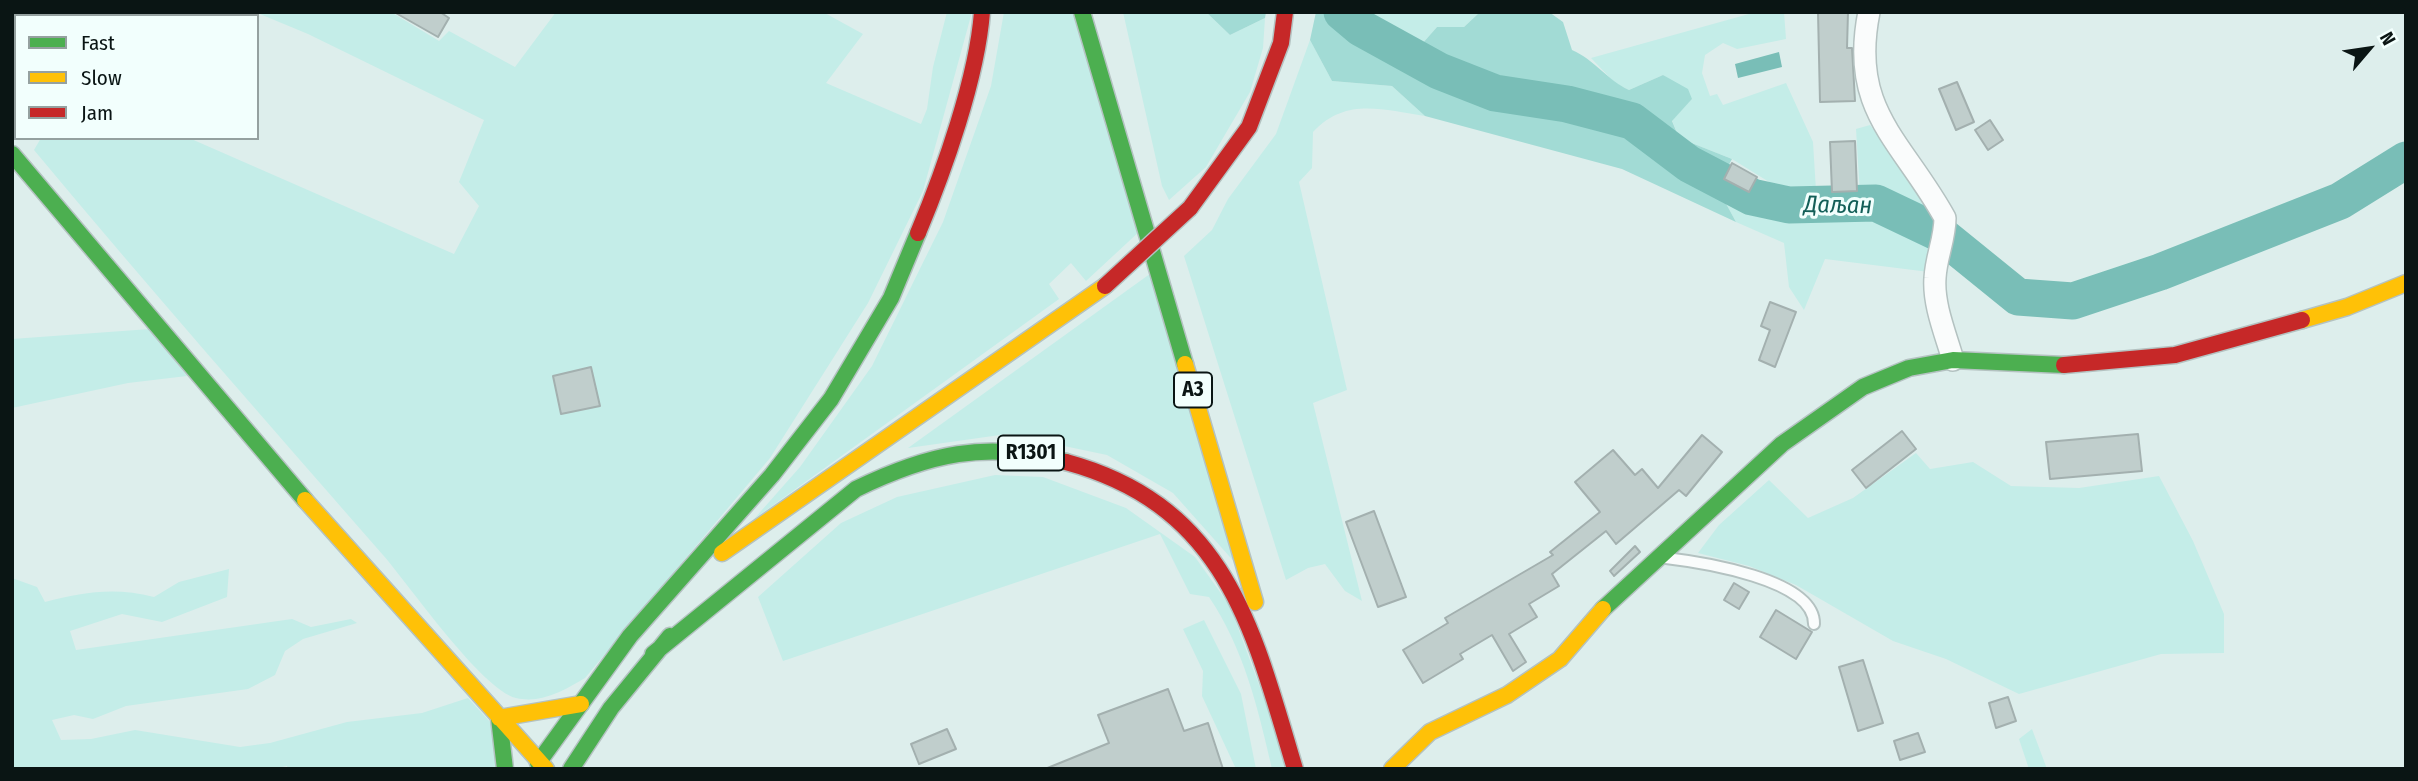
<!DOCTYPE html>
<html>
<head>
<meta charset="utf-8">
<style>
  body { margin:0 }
  #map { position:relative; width:2418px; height:781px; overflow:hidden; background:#ddeeec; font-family:"Fira Sans Condensed",sans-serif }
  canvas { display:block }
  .frame { position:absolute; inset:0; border:14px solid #0a1514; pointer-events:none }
  .legend { position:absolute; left:14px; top:14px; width:245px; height:126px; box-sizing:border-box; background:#f2fffd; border:2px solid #95a1a0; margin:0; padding:9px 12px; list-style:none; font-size:21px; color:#0a1514 }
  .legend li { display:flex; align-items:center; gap:14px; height:35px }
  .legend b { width:35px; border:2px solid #95a1a0 }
  .north { position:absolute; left:2334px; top:14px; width:70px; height:70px; -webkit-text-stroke:5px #f2fffd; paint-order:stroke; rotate:61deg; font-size:19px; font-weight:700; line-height:28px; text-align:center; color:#0a1514 }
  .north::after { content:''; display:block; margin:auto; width:24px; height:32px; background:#0a1514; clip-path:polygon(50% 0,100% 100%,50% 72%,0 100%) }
</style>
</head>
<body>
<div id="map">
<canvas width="2418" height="781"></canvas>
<div class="frame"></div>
<ul class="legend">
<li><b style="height:9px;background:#4caf50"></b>Fast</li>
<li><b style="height:9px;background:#ffc107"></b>Slow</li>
<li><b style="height:9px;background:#c62828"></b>Jam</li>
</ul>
<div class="north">N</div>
</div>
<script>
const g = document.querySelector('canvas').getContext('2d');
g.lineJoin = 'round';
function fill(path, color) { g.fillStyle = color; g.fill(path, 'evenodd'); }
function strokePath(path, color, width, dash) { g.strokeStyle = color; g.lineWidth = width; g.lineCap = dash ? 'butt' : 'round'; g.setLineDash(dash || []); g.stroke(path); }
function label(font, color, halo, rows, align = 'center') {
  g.font = font + ' "Fira Sans Condensed",sans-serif'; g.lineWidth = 6; g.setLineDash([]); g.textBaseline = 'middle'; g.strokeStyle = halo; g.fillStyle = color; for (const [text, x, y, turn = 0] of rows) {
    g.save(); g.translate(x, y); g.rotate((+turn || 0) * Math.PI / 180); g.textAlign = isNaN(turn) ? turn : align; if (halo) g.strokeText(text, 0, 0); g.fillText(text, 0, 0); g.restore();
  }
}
fill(new Path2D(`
  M255,12H391L439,41L449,31L515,67L556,12H823L863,34L826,83L921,124L927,109L933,67L947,12H972L923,191L868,303L770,458L585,678C565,690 541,704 516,698C481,689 410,586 383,555C266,421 148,287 34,150L41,138H189L454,254L479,206L459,182L484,120L308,34Z
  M1004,12H1075L1141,230L1086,281L1071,263L1049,284L1059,299L754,519L800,467L872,366L943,222L991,86Z
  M1123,12H1206L1230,35L1265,18L1263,48L1250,92L1206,167L1169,200L1162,186Z
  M1358,12H1480L1464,27H1437L1422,44L1369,21Z
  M1756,12H1784L1786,39L1737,49L1723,43L1705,55L1702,73L1710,96L1717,94L1723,105L1786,83L1813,142L1816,191L1821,196L1860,194L1856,129L1870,125L1935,209L1940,224L1929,272L1825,259L1804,310L1789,287L1784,243L1736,222L1717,187L1744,201L1774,210L1782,190L1732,159L1679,138L1672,120L1692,99L1663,75L1629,90L1615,83L1591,58Z
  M1310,40L1332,81L1392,86L1425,116C1382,110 1346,97 1313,132L1312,168L1299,182L1347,390L1313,403L1362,601L1345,591L1325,564L1308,568L1286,580L1184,256L1212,230L1228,199L1276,134Z
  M1154,271L1237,565L1173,493L1107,455L1007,434L908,448Z
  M150,329L187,376L128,383L12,408V339Z
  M1916,453L1930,469L1973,462L2011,486L2079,488L2159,476L2193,541L2224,614V653L2161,654L2019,694L1946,659L1893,641L1796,585L1749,566L1698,553L1719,525L1769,480L1808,518L1853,498Z
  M995,475L1043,477L1126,508L1195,557L1230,606L1290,769H1272C1258,708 1244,649 1209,597L1190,594L1160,534L783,661L758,597L841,523L897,497Z
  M229,569L227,597L162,622L122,614L70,631L76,650L292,619L311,627L351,619L357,623L303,639L285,651L275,675L248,689L126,706L93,719L74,715L52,720L61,740L91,739L135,730L240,747L270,743L347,722L422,713L468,698L492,724L500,769H288L287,766L272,769H12V578L37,587L45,602C83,592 115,587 154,597L179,582Z
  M1204,620L1241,694L1256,769H1236L1202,696L1203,671L1183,629Z
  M2032,729L2047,769H2029L2019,739Z`), '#c4ede8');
fill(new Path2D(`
  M1206,12H1266L1265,18L1230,35Z
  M1316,12H1358L1369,21L1422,44L1437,27H1464L1480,12H1549L1563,22L1572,50C1595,60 1607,80 1629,90L1663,75L1688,89L1692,99L1672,121L1679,138L1732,159L1717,187L1736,222L1622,169L1425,116L1392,86L1332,81L1310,40Z`), '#a2dbd5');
fill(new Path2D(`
  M1779,52L1782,67L1738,78L1735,64Z`), '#79beb7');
strokePath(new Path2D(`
  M1342,12L1361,28L1439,71L1495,93L1567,104L1632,121L1689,164L1752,197L1789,205L1876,203L1939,233L2018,297L2073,301L2160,272L2340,201L2406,160`), '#79beb7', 37);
const building = new Path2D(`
  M394,12H440L449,18L438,37Z
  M1818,12H1848L1847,48H1852L1855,101L1820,102Z
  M1957,82L1974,122L1956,130L1939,89Z
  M1990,120L2003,140L1988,150L1975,130Z
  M1855,141L1857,191L1832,192L1830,142Z
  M1732,163L1757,177L1749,192L1724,179Z
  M1770,302L1796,312L1775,367L1759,360L1770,330L1761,326Z
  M591,367L600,406L561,414L553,376Z
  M1902,431L1916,449L1866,488L1852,470Z
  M2138,434L2142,471L2050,479L2046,442Z
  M1702,435L1722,452L1686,496L1679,490L1616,544L1606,531L1552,574L1559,586L1529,604L1537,617L1509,634L1526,662L1513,671L1492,635L1460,654L1463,659L1423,683L1403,650L1448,623L1445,618L1553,555L1550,552L1600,512L1575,482L1613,450L1635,475L1642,469L1658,488Z
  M1374,511L1406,597L1378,607L1346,522Z
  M1635,546L1640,552L1614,576L1610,571Z
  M1734,583L1749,592L1739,609L1724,600Z
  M1776,610L1812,632L1796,659L1760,637Z
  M1863,660L1883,723L1858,731L1839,667Z
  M1168,689L1184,731L1208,723L1223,769H1045L1109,743L1098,715Z
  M2008,697L2016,721L1996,728L1989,703Z
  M947,729L956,749L919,764L911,744Z
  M1918,733L1925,752L1900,760L1894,741Z`);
fill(building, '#c0cecc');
strokePath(building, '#a3b0af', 2);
const lane = new Path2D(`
  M1666,558C1700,562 1815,579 1814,624`);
const street = new Path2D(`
  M1869,12C1849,111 1902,140 1945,218C1945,239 1936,257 1935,278C1933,305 1946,335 1953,360`);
const fast = new Path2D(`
  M1082,12L1185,364
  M12,154L305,500
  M1603,609L1782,444L1863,387L1909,368L1953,360L2064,365
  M653,654L856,489C928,454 986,440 1066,462
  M499,718L505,769
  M538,763L630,636L772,475L831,399L891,298L918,233
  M571,769L611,708L670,636`);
const slow = new Path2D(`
  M2302,320L2347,307L2406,283
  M1185,364L1255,602
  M305,500L546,769
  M722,553L1105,286
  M499,718L581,704
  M1392,769L1430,732L1507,695L1560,659L1603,609`);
const jam = new Path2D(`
  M1190,208L1249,127L1281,43L1285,12
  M918,233C944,171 977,78 982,12
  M2064,365L2175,355L2302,320
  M1066,462C1227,506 1253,629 1295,769`);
strokePath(lane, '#b4c2c1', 14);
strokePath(street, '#b4c2c1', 24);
strokePath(fast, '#b4c2c1', 19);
strokePath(slow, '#b4c2c1', 19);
strokePath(jam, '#b4c2c1', 19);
strokePath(lane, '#fafcfc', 10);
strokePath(street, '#fafcfc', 21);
strokePath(fast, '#4caf50', 16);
strokePath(slow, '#ffc107', 16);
strokePath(jam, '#c62828', 16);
const jamBridge = new Path2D(`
  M1105,286L1190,208`);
strokePath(jamBridge, '#b4c2c1', 19, []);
strokePath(jamBridge, '#c62828', 16);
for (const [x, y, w] of [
  [1193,390,38],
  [1031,453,66]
]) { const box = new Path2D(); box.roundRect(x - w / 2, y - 17.5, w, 35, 5); g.fillStyle = '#f2fffd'; g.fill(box); strokePath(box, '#0a1514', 2); }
label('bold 21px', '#0a1514', null, [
  ["A3",1193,390],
  ["R1301",1031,453]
]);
label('italic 24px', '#135f58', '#f2fffd', [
  ["Даљан",1838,206,1]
]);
</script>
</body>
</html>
